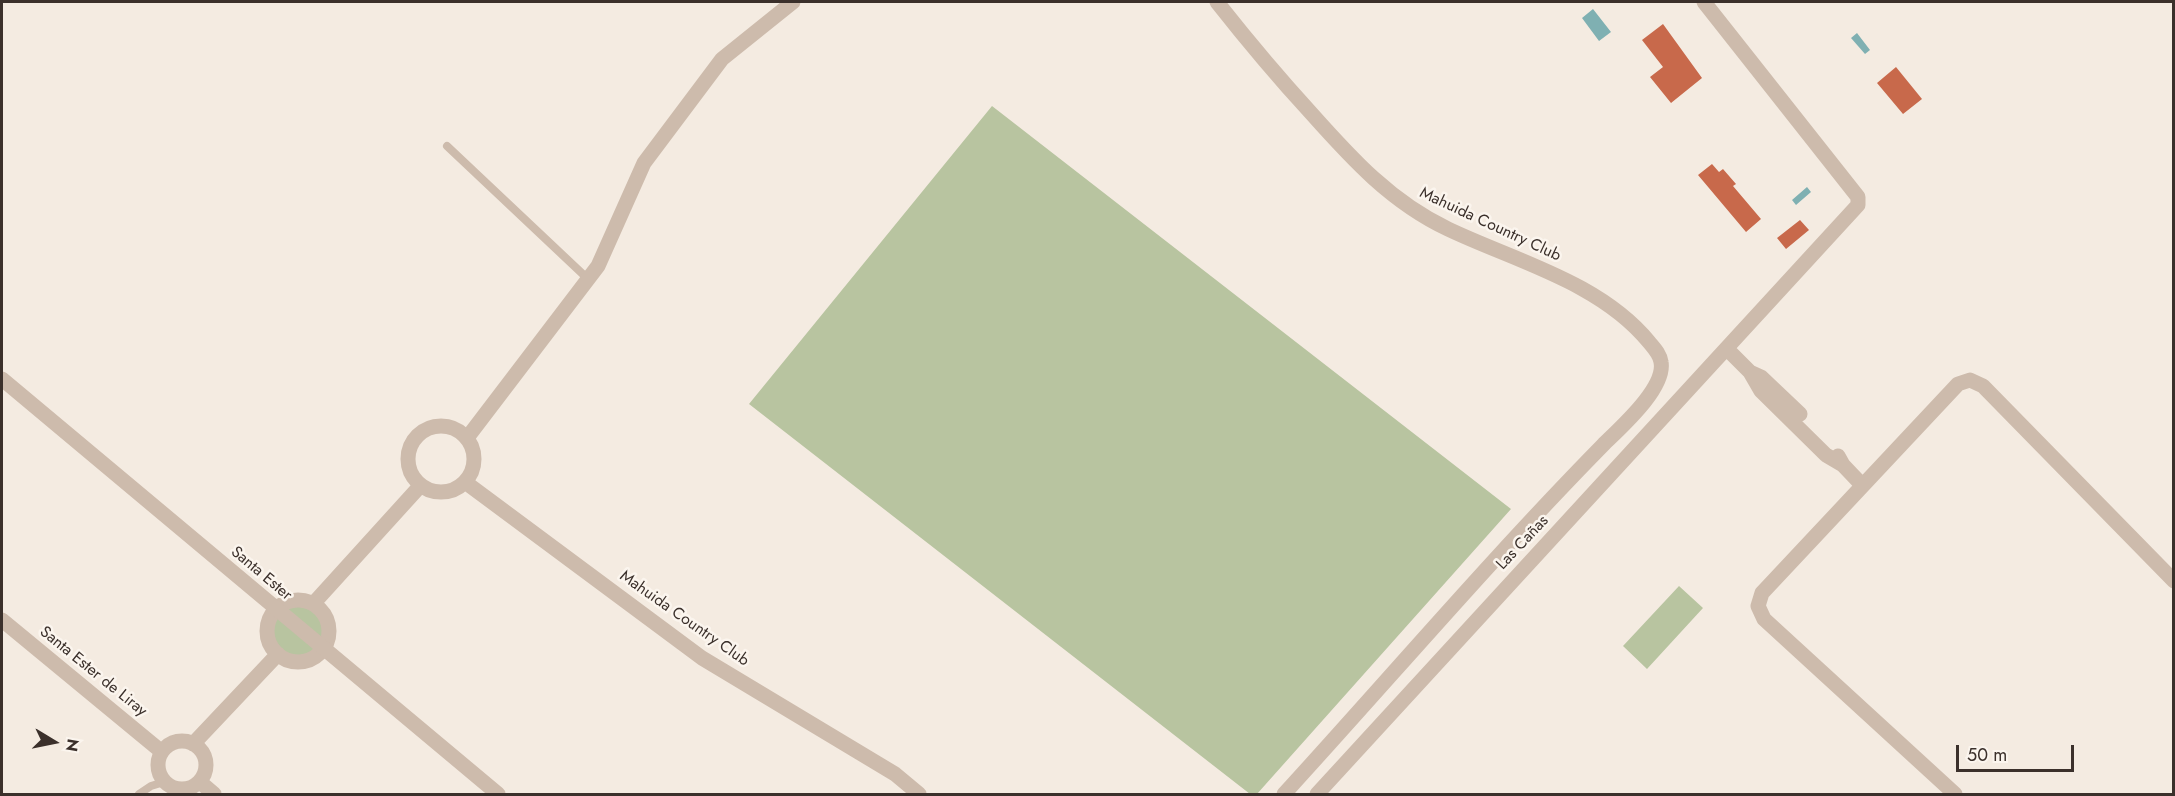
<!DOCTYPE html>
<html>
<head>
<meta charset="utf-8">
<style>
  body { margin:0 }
  #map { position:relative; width:2175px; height:796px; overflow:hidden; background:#f4ebe1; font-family:Jost,sans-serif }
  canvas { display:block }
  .frame { position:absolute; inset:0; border:3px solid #3b302b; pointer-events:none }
  .north { position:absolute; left:24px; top:712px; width:60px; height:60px; -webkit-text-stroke:4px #fbf5ee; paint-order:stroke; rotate:100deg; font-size:16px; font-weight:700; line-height:24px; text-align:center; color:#3b302b }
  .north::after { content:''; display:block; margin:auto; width:21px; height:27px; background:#3b302b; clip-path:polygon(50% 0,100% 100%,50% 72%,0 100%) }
  .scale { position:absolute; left:1956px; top:745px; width:118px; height:27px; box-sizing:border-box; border:3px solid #3b302b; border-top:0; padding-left:8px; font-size:18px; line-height:21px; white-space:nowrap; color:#3b302b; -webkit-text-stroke:4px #fbf5ee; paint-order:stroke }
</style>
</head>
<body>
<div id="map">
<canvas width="2175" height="796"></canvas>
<div class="frame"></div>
<div class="north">N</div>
<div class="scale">50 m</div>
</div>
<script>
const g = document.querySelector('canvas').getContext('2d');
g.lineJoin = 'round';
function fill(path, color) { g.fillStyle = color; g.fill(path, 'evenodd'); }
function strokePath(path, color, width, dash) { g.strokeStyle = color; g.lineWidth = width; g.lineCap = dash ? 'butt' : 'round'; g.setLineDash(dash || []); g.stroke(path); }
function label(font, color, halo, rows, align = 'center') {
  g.font = font + ' Jost,sans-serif'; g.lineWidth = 5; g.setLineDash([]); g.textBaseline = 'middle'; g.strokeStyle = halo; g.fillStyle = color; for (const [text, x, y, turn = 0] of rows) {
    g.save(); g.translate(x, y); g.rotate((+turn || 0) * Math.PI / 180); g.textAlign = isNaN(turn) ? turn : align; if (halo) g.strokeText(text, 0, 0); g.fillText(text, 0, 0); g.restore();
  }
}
fill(new Path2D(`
  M992,106L1511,509L1257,794H1250L749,404Z
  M1679,586L1703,608L1647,669L1623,646Z
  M273 631a25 25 0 1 1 50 0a25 25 0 1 1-50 0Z`), '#b8c4a0');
fill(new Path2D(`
  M1593,9L1611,32L1599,41L1582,18Z
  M1857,33L1870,50L1865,54L1851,38Z
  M1807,187L1811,192L1796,205L1792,200Z`), '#7fb0b2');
fill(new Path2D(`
  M1663,24L1702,78L1671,103L1650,77L1663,67L1642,40Z
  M1896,67L1922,99L1903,114L1877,83Z
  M1712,164L1719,172L1723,169L1736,184L1733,186L1761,219L1746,232L1698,175Z
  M1800,220L1809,230L1786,249L1777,238Z`), '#c8694b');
strokePath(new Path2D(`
  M447,146L588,279
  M139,794L151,786L164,782`), '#cdbbac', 8);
strokePath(new Path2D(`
  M1217,2C1247,40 1278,77 1311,113C1352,159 1391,202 1448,229C1515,261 1600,282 1649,342C1654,348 1660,354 1661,362C1666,388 1620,428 1603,445C1492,558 1390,678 1284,794
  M1727,349L1750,372L1761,391L1826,455L1843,465
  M1750,372L1761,377L1800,414
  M408 459a33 33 0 1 1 66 0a33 33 0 1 1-66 0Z
  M467,438L598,266L644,163L722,59L793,2
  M1838,456L1843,465L1862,485
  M465,482L702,658L895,774L919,794
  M267 631a31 31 0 1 1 62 0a31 31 0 1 1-62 0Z
  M313,604L421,485
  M2,620L162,752
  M158 765a24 24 0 1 1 48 0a24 24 0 1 1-48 0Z
  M193,744L278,654
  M200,782L214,794
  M1317,794L1858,205V197L1704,2
  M1955,794L1764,619L1758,606L1762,593L1958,384L1970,380L1983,386L2174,581`), '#cdbbac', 15);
strokePath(new Path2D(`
  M2,379L498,794`), '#cdbbac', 15);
label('16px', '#3b302b', '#fbf5ee', [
  ["Mahuida Country Club",1490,225,25],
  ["Las Cañas",1523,543,-47],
  ["Santa Ester",261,574,40],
  ["Mahuida Country Club",684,619,35],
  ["Santa Ester de Liray",93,672,39]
]);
</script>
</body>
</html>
